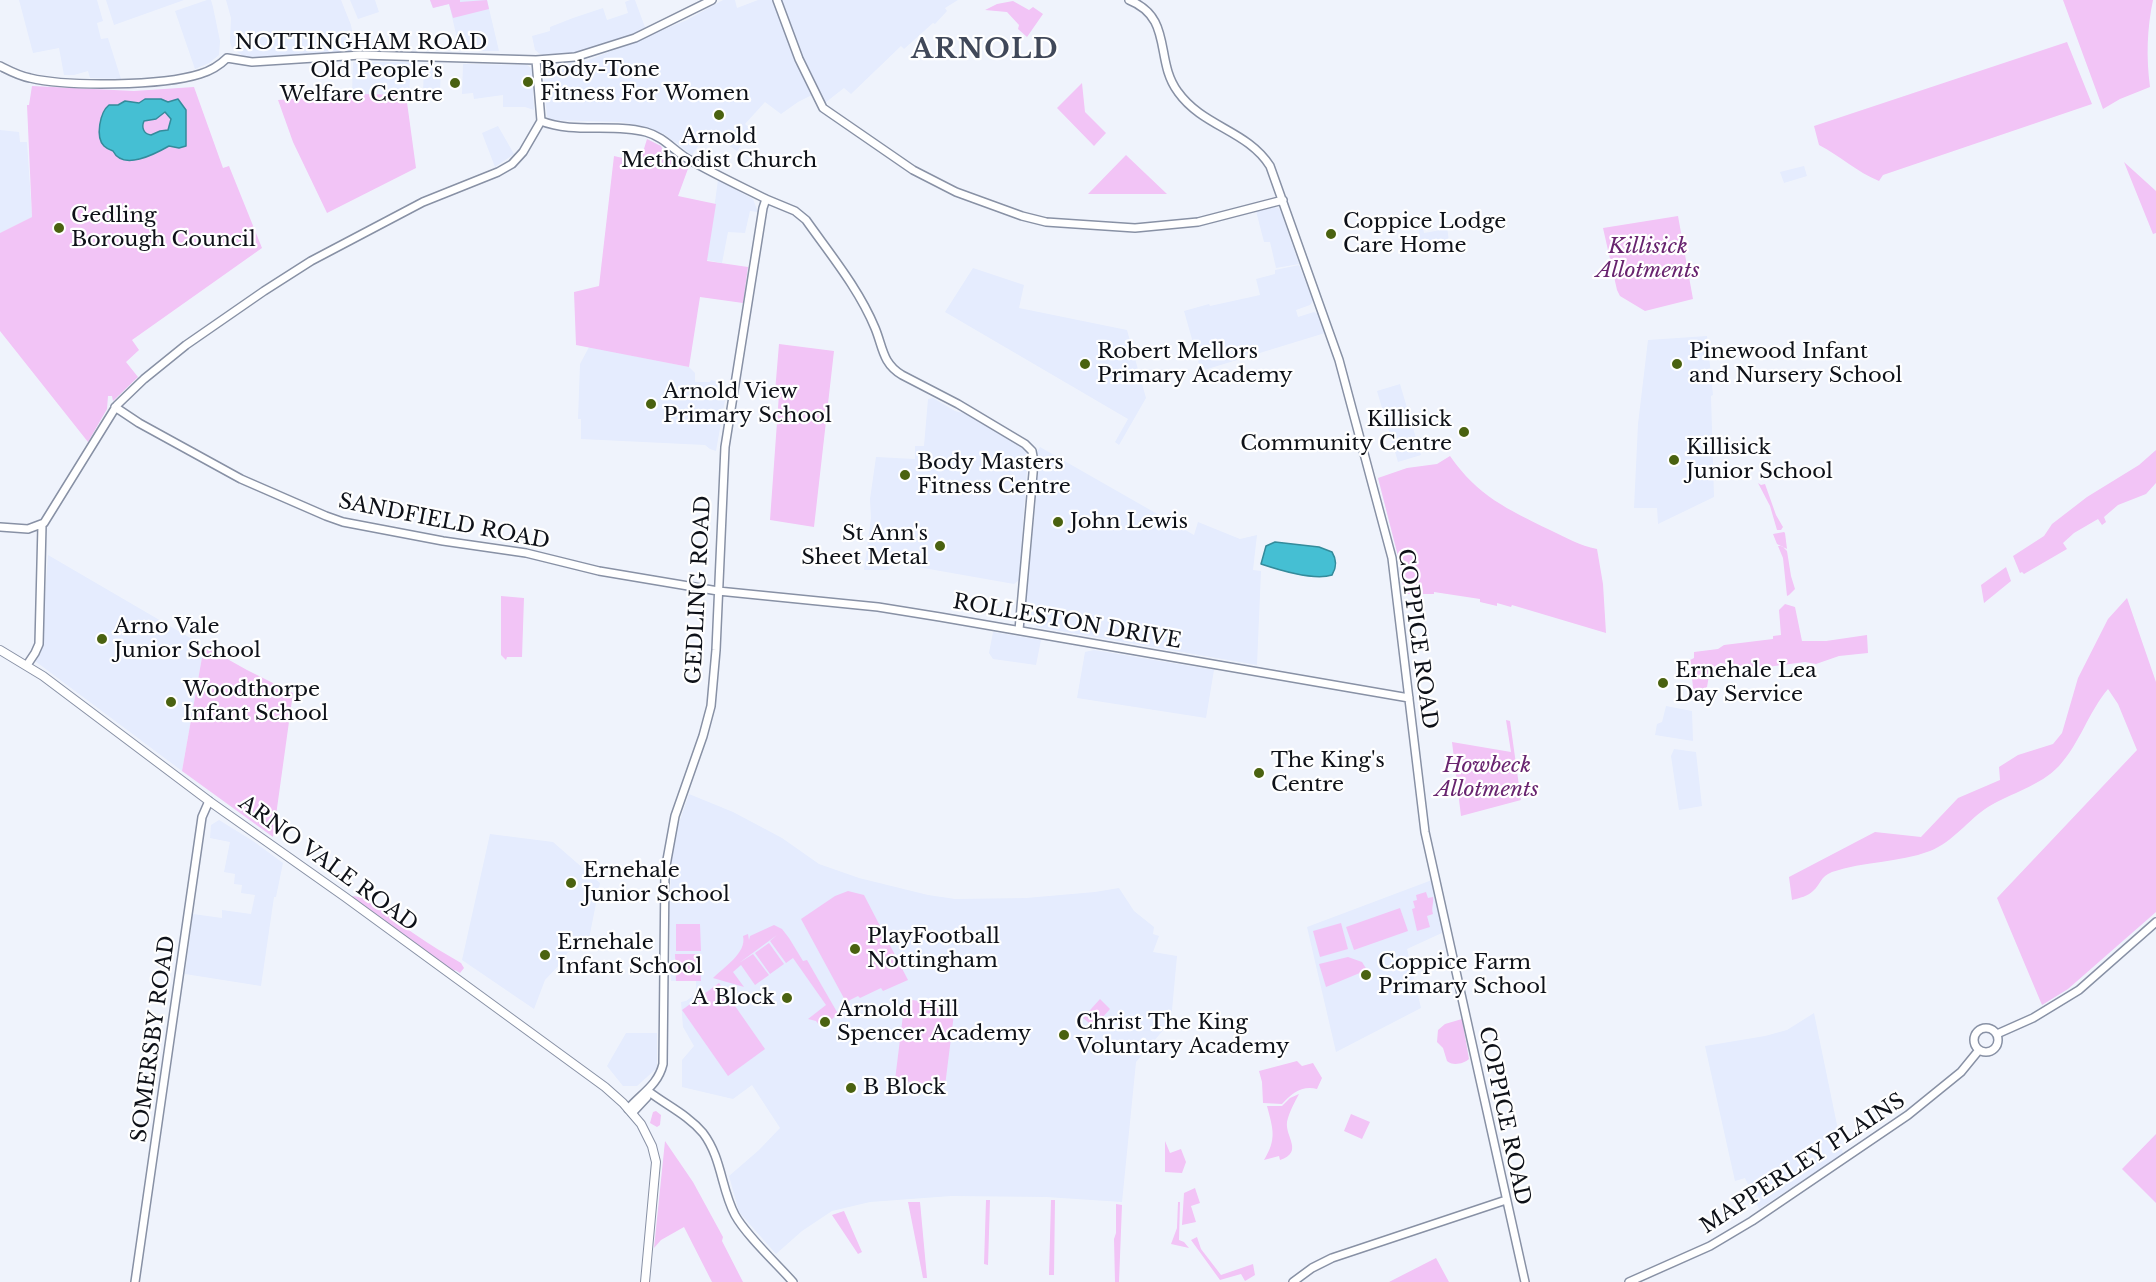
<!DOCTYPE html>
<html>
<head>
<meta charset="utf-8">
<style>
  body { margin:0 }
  canvas { display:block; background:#eff3fc }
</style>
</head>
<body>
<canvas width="2156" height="1282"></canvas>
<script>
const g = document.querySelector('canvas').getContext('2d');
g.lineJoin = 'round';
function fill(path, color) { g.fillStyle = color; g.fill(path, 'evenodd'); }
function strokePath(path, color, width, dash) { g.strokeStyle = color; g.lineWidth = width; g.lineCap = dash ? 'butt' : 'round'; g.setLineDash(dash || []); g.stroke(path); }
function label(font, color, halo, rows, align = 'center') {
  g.font = font + ' "Libre Baskerville",serif'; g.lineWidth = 4.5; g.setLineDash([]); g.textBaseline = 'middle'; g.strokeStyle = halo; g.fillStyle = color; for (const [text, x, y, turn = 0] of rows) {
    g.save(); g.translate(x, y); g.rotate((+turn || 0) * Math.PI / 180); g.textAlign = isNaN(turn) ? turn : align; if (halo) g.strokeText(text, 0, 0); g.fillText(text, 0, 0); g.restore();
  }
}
fill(new Path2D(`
  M19,0H97L103,21L97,23L101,39L108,38L121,79L90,78L88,71L74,75H64L59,48L33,53Z
  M106,0H184L114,25Z
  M207,0H211L213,7L220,41L219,55L209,63L195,69L175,11Z
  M226,0H341L351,25L356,51L251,58L243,56L232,48L230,42L231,18Z
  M350,0H375L379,12L358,19Z
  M430,0H487L499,51H460L449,4L433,8Z
  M630,0H635L646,30L573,53L547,56L540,54L535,50L532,36L550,31V27L573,18L603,8L607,20L628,13L625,2Z
  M723,0H735L737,8L758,0H958L945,8L947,11L935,24L933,23L904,49L901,46L851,94L844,88L821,106L814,94L798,102L781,114L765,102L745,124L752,130L737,151L708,132L692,155L664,134L642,126L621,122L551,120L547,117L543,71L546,66L581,63L594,58L687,20Z
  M353,62H411L409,95H352Z
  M424,63L441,65L440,93L423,94Z
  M463,64L527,65L532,69L534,110L525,107H503V95L474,99L473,93L462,94Z
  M498,126L514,154L495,167L482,133Z
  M0,130L19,132L20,142H27L32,217L0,233Z
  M1804,166L1807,176L1784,183L1780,172Z
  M718,180L753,199L758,212L750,211L745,233L728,232L722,263L707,260Z
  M1275,207L1280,209L1299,264L1276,268L1270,242H1264L1256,211Z
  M1443,225L1447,227L1450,248L1422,251L1419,229L1423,228L1424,233L1441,230Z
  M1299,265L1313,301L1310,305L1296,310L1298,317L1314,312L1318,314L1325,333L1201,371L1184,311L1209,304L1210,306L1260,295L1256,279L1275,274V270Z
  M973,268L1024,285L1019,308L1127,330L1146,398L1119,445L1115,442L1128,419L945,312Z
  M1707,336L1713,395L1711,396L1714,497L1658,524L1657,508H1634L1638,424L1648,340Z
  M589,347L689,367L695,373V382H710L711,380L724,383L723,389H727L716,451L710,449L705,445L581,439V419H578L580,364Z
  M1400,384L1421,455L1398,462L1377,391Z
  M933,398L955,411L967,414L1025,450L1028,454L1019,580L1014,584L895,563L888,570H864L871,518L870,499L876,457L915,459V446H924L928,399Z
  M1040,447L1194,535L1198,522L1240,539L1257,535L1253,570L1261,571L1257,665L1037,627L1025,612L1038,478L1039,459L1037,452Z
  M48,555L204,646L182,771L35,661L41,653Z
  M993,632L1041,640L1036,665L993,659L989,653Z
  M1094,650L1214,670L1206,718L1077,698L1085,652Z
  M1666,706L1692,711L1693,741L1655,735L1657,724L1662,722Z
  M1674,749L1696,752L1702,806L1679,810L1671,756Z
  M689,794L733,812L782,838L819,864L859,878L928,895L955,899L1026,898L1095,892L1119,888L1134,911L1154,927L1153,934L1159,936L1153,952L1177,956L1171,1021L1136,1062L1122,1202L1046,1197L951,1196L870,1202L832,1211L802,1231L776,1254L739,1212L729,1176L759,1150L780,1128L752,1085L733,1099L682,1087V1060L694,1046L683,1027L681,1002L686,1001L696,994V981H671L669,910L672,859L678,826Z
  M219,820L253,841L283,863L276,897H274L261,986L185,974L193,914L222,918V910L251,914L255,895L241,893L242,885L234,884L235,874L224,872L230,842L210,838L211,825Z
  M490,834L553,842L600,883L588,944L577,943V948L567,953L564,960L545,980L534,1009L462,960Z
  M1432,880L1444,932L1407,949L1421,1008L1336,1052L1307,927Z
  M1814,1013L1843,1154L1759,1209L1745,1178L1735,1181L1705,1046L1765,1036L1787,1030Z
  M626,1033H657V1068L637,1086H623L607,1066Z`), '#e5ecfe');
fill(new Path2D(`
  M430,0H460V2L487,0L489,9L453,18L449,4L433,8Z
  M2063,0H2153C2147,29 2146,57 2150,87L2120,99L2103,109Z
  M1013,1L1029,10L1033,7L1043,14L1027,37L1018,29L1019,25L1007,12L985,10L997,4Z
  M2067,42L2092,104L1883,175L1879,181C1857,172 1840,156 1819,145L1814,126Z
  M1082,83L1085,112L1106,133L1094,146L1057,108Z
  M32,86L134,91L194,87L223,168L229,166L262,248L132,340L139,350L126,362L138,377L113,401L112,396H108L107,409L88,442L0,331V233L32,217L27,105H29Z
  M361,94L406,95L416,168L327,213L293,142L278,100Z
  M647,139L661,146C665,157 680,160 689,166L678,196L716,204L707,261L748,267L743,303L700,297L689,367L576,345L574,292L599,286L614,156L640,162Z
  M1126,155L1167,194H1088Z
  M2124,162L2156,191V233L2153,234Z
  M1678,216L1693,299L1645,311L1620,296L1617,290L1603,228Z
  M779,344L834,351L814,527L770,520L779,394L775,392Z
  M2156,450V483L2146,494L2118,505L2104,517L2106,522L2102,525L2098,519L2074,533L2063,543L2067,549L2024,574L2022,572L2020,573L2013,556L2044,536L2052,524L2087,497L2139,465Z
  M1450,456C1478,496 1507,509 1550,530C1565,537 1580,546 1597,549L1603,584L1606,633L1512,605L1511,607L1497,603V606L1480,602V599L1434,592V594H1404L1400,564L1378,478L1407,468L1437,464Z
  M1758,483L1761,485L1765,484L1776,515L1783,527L1781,530H1777L1770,506Z
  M1784,532L1785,533L1787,549L1777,544L1773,534Z
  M1778,546H1782L1787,551L1791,576L1795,589L1789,595L1787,596L1783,558Z
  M2006,567L2011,581L1984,603L1981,585Z
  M501,596L524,598L522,657H507L506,660L501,655Z
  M2127,598L2156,682V912L2068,989L2042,1005L1997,898L2137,750L2118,704L2108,689C2088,713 2080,743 2059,766C2040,786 2011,793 1988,807C1968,820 1953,842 1930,851C1898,863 1864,861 1832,872C1820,877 1821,884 1813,891C1808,896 1800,898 1792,900L1789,877L1875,832L1921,837L1958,798L2000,780L1999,767L2018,755L2053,744L2062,733L2078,678L2108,619Z
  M1785,604L1795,607L1802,641H1826L1867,635L1868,653L1839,656L1816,664L1805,662L1759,668L1720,663L1710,670L1707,687L1694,696L1690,660L1694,658V652L1718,649L1724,645L1773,639V636L1781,635L1779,610Z
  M204,646L247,670L293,693L273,837L182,771Z
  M1506,720L1510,721L1521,800L1461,816L1452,742L1511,752Z
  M848,891L864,895L908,980L883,991L881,988L860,998L858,996L846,1002L801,919L835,896Z
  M1426,892L1428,898L1433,897C1434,904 1431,907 1433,914L1427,916L1430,927L1417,931L1412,909L1415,908L1413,901L1417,900L1416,895Z
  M350,896C371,895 399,924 416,935C430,945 446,954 461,963L464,968L460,973L455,970L453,972Z
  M1400,908L1408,931L1354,950L1346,927Z
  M1341,923L1348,949L1320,957L1313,931Z
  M676,924H700L701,951H676Z
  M774,925L782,929L789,938L803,961L807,960L837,1012C834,1020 827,1022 820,1026L816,1021L808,1019L826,1005L793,958L786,963L770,941L777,935L739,963L753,954L769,975L755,985L741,965L733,972L744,987L713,978C724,967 747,953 743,936L748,934L749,940L750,936Z
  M769,943L784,964L770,974L755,953Z
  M675,954H700L701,981H676Z
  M1348,957L1362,962L1367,970L1326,987L1319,964Z
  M719,983L765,1049L728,1076L682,1010Z
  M905,999L955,1006L945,1086L895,1080Z
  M1100,999L1110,1009L1094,1027L1083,1018Z
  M1462,1019L1469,1059C1464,1064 1452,1066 1447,1061L1443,1048L1437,1042L1438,1030L1445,1024Z
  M1297,1061L1302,1066L1313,1063L1322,1078L1317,1089C1302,1085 1291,1094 1282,1104L1263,1103L1262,1082L1259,1071Z
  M1299,1094C1294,1103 1289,1113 1287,1122C1285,1137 1304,1152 1280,1160L1279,1156L1264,1160C1277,1139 1273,1129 1267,1106H1282L1290,1098Z
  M656,1111L661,1115L660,1125L657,1127L650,1123L653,1112Z
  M1351,1114L1370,1122L1362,1139L1344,1131Z
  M2156,1134V1203L2122,1169Z
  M665,1141L693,1182L723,1237L722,1241L743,1282H712L684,1227L661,1240L654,1248Z
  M1165,1141L1170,1153L1181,1149L1186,1162L1182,1173L1165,1172Z
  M1195,1188L1200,1203L1191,1206L1196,1222L1182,1225L1184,1193Z
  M986,1200H990L988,1265L984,1264Z
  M1051,1200H1055L1054,1275H1049Z
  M908,1202H920L927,1278H923Z
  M1178,1202H1180L1179,1240L1184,1242L1189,1248L1171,1244L1177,1228Z
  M1116,1204L1122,1205L1119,1282H1115L1114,1239L1116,1233Z
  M844,1211L862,1252L858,1254L832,1215Z
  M1197,1237L1201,1249L1221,1275L1253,1264L1255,1275L1245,1281L1241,1274L1220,1280L1191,1240Z
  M1436,1258L1449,1282H1389Z`), '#f2c4f6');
const water = new Path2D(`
  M145,99H161L168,102L178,99L186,110V146L179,148L169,146C155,154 123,171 113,151C110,150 106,148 104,146C95,137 100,112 109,105H118L125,101L139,103ZM165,112L171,119L168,130L160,131L151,135C144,134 141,128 144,121L156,119Z
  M1275,542L1319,547L1332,552C1337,560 1337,567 1332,575C1314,581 1279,570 1261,564L1266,546Z`);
fill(water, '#45bfd3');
strokePath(water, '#348b9b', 1.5);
const secondary = new Path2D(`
  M777,0L799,59L823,108L913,170L956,192L1022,216L1046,222L1135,228L1198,222L1283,200
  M1129,0C1174,18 1154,60 1178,92C1203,127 1247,130 1270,166L1339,360L1392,558L1425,832L1525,1282
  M0,66C10,71 19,76 30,78C68,87 162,86 200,74C210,71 219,66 227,58L252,62L361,55L536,60L575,57L635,38L712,0
  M541,121C574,134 612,123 646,132C664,137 673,150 688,159C714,174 740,186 766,199L763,208L725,447L716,650L711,706L703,736L675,816L665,871L663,1064C658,1085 642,1093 628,1109
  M766,199L795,211L806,220C830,254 859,289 875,328C883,347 882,363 902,375L958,404L1025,444L1032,451L1034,462L1019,630
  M115,407L139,423L241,479L326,516L343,522L443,541L526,553L599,571L718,591L878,607L940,617L1409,698
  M0,527L28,529L44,523L117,405L144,379L186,345L264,291L311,261L423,202L498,172L512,164L523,152L541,121L536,60
  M27,665L35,653L39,644L42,525
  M1974 1040a12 12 0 1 1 24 0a12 12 0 1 1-24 0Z
  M1997,1034L2033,1018L2079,990L2156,922
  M648,1091C666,1105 688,1115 703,1133C722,1158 721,1189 735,1215C746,1235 776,1263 793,1282
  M632,1113L647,1097L648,1091
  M135,1282L202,817L209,801
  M1293,1282L1312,1268L1332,1258L1506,1200
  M1629,1282L1710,1246L1752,1221L1908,1115L1961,1072L1979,1050`);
const primary = new Path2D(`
  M0,650L43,676L209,801L345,897L605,1087L623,1103L641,1124L652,1146L656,1162L645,1282`);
strokePath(secondary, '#8891a5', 10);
strokePath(primary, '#8891a5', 10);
strokePath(secondary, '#fff', 7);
strokePath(primary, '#fff', 8);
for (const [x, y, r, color] of [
  [528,82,6,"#4a6210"],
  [455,83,6,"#4a6210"],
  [719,115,6,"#4a6210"],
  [59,228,6,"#4a6210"],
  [1331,234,6,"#4a6210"],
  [1085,364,6,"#4a6210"],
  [1677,364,6,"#4a6210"],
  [651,404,6,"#4a6210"],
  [1464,432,6,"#4a6210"],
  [1674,460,6,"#4a6210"],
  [905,475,6,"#4a6210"],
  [1058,522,6,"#4a6210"],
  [940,546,6,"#4a6210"],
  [102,639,6,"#4a6210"],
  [1663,683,6,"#4a6210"],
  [171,702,6,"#4a6210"],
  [1259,773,6,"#4a6210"],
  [571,883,6,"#4a6210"],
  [855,949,6,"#4a6210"],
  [545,955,6,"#4a6210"],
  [1366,975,6,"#4a6210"],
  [787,998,6,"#4a6210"],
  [825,1022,6,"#4a6210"],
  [1064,1035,6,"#4a6210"],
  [851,1088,6,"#4a6210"]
]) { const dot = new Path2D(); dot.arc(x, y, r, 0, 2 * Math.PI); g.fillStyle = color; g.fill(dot); strokePath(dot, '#fff', 2); }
label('21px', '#0e1118', '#fff', [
  ["NOTTINGHAM ROAD",361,43],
  ["SANDFIELD ROAD",444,522,11],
  ["GEDLING ROAD",699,590,-87],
  ["ROLLESTON DRIVE",1067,622,10],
  ["COPPICE ROAD",1417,639,82],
  ["ARNO VALE ROAD",328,864,36],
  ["SOMERSBY ROAD",154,1039,-82],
  ["COPPICE ROAD",1504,1116,78],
  ["MAPPERLEY PLAINS",1803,1164,-33]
]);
label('21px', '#0e1118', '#fff', [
  ["Body-Tone",540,70],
  ["Fitness For Women",540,94],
  ["Old People's",443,71,"right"],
  ["Welfare Centre",443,95,"right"],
  ["Arnold",719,137,"center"],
  ["Methodist Church",719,161,"center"],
  ["Gedling",71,216],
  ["Borough Council",71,240],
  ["Coppice Lodge",1343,222],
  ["Care Home",1343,246],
  ["Robert Mellors",1097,352],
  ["Primary Academy",1097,376],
  ["Pinewood Infant",1689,352],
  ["and Nursery School",1689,376],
  ["Arnold View",663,392],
  ["Primary School",663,416],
  ["Killisick",1452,420,"right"],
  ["Community Centre",1452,444,"right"],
  ["Killisick",1686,448],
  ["Junior School",1686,472],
  ["Body Masters",917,463],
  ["Fitness Centre",917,487],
  ["John Lewis",1070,522],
  ["St Ann's",928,534,"right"],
  ["Sheet Metal",928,558,"right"],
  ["Arno Vale",114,627],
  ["Junior School",114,651],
  ["Ernehale Lea",1675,671],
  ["Day Service",1675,695],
  ["Woodthorpe",183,690],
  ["Infant School",183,714],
  ["The King's",1271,761],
  ["Centre",1271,785],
  ["Ernehale",583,871],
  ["Junior School",583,895],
  ["PlayFootball",867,937],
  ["Nottingham",867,961],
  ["Ernehale",557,943],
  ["Infant School",557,967],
  ["Coppice Farm",1378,963],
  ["Primary School",1378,987],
  ["A Block",775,998,"right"],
  ["Arnold Hill",837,1010],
  ["Spencer Academy",837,1034],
  ["Christ The King",1076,1023],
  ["Voluntary Academy",1076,1047],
  ["B Block",863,1088]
], 'left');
label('italic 21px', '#68246f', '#fff', [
  ["Killisick",1648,247],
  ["Allotments",1648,271],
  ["Howbeck",1487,766],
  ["Allotments",1487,790]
]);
g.letterSpacing = '1.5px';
label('bold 27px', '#404859', '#fff', [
  ["ARNOLD",985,50]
]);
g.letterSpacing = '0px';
</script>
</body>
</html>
